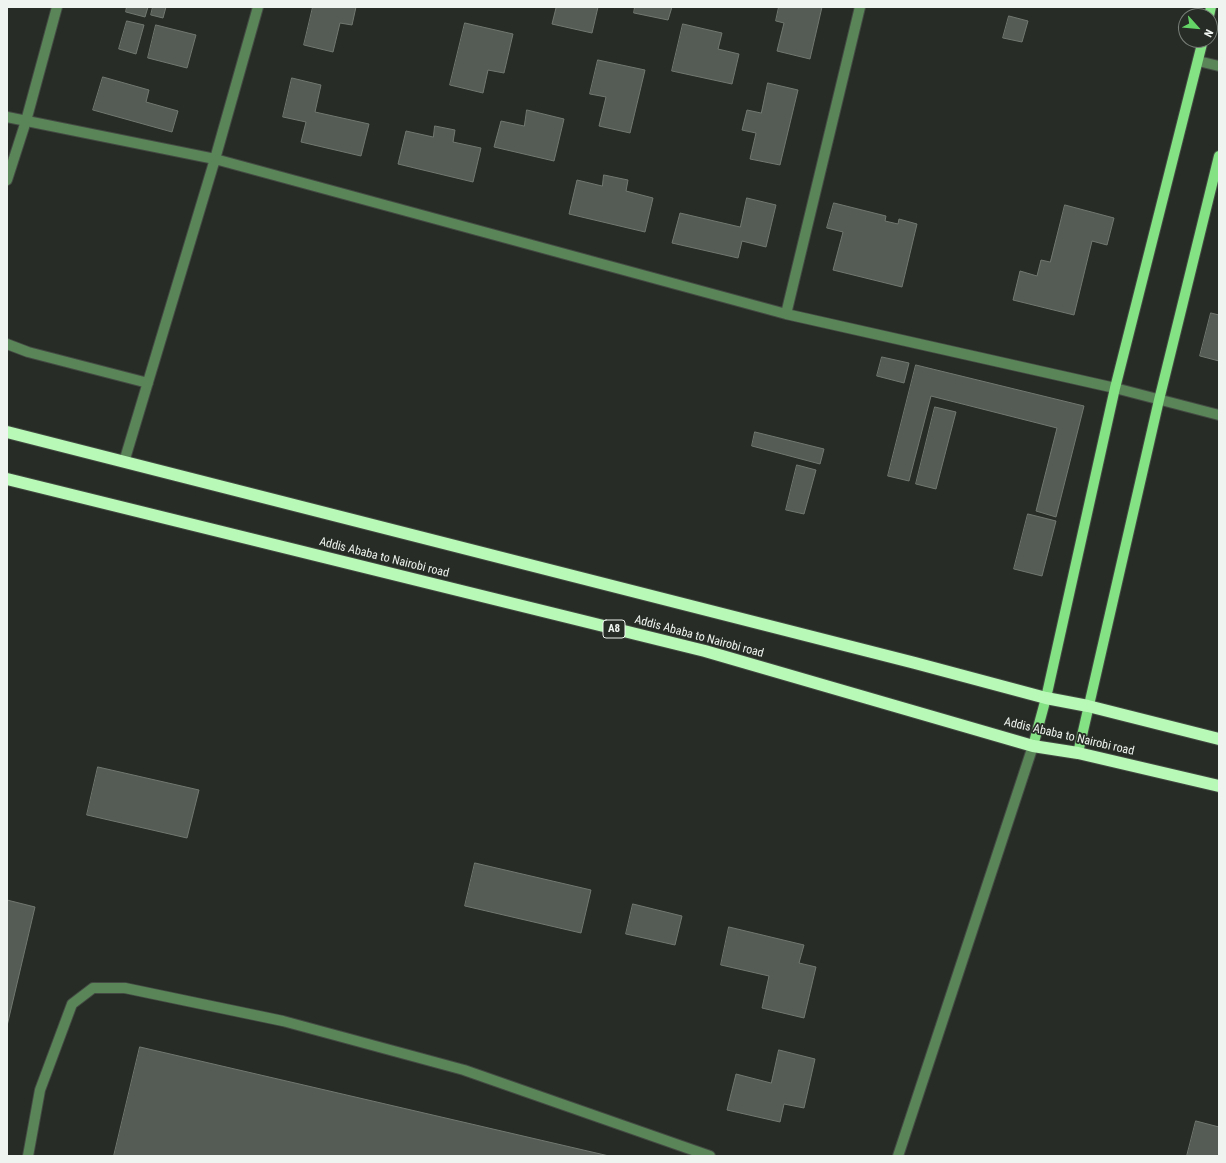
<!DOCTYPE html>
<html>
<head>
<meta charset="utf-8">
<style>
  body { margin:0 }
  #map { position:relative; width:1226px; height:1163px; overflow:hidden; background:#272d26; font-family:"Roboto Condensed",sans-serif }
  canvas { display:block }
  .frame { position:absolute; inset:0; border:8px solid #f0f4f0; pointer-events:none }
  .north { position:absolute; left:1178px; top:8px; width:40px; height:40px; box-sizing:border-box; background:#272d26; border:1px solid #777d77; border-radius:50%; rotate:117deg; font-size:11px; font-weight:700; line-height:16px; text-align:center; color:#f0f4f0 }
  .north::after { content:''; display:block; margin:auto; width:14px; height:18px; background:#65d467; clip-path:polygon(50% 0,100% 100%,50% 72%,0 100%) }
</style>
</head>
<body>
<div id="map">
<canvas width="1226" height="1163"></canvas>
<div class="frame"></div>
<div class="north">N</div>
</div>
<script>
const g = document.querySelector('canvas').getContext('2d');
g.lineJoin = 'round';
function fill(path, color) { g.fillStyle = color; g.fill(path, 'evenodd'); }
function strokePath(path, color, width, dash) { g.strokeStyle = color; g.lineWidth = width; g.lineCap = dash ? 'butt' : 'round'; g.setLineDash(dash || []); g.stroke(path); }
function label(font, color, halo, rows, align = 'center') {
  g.font = font + ' "Roboto Condensed",sans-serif'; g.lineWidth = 3.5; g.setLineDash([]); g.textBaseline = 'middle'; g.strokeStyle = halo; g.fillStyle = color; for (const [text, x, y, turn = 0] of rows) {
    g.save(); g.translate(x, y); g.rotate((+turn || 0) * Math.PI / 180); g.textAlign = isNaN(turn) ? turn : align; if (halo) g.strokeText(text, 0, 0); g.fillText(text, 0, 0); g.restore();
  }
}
const building = new Path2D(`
  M127,7H148L145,17L126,12Z
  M153,7H166L163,18L151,15Z
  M313,7H356L352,25L340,23L333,52L304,45Z
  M551,7H598L592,33L552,24L556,8Z
  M635,7H672L668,20L634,13Z
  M779,7H822L810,59L777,51L784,23L776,21Z
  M1009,16L1028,21L1022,42L1003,38Z
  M127,21L144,25L136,54L119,49Z
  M465,23L513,34L504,73L488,70L483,93L450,85Z
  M683,24L722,33L718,49L739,54L732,84L672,71Z
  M156,25L196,35L187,68L148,58Z
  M598,60L645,70L630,133L599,126L606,97L590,94Z
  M103,77L149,90L146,102L178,111L172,132L93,110Z
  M292,78L321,85L315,112L369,124L361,156L301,142L306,122L283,117Z
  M768,83L798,90L780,165L750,159L756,133L742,130L747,110L761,113Z
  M527,110L564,119L554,161L494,147L501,121L524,126Z
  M435,126L455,130L453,142L481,148L473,182L398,164L406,131L433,137Z
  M604,175L628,180L626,191L653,198L645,232L569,214L577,180L602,186Z
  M747,198L776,205L766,247L742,241L738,258L672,243L680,213L740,227Z
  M834,203L886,216L885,221L898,224L899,219L917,224L902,287L833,270L843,232L827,228Z
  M1065,205L1114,218L1107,245L1092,241L1074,315L1013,300L1020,271L1037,276L1041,260L1050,262Z
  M1211,313L1219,315V361L1200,356Z
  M882,357L909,363L904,383L877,376Z
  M916,365L1084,406L1056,517L1036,511L1057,428L931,396L909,481L888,476Z
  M935,407L956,412L936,489L916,484Z
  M755,432L824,449L820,464L752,446Z
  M797,465L816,470L804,514L786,510Z
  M1028,514L1056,521L1042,576L1014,569Z
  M98,767L199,790L187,838L87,815Z
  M475,863L591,890L581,933L465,906Z
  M7,900L35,907L7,1026Z
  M633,904L682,916L675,945L626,934Z
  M729,927L804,945L799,963L816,967L804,1018L762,1008L769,976L721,965Z
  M140,1047L609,1156H114Z
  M779,1050L815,1059L804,1108L784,1104L780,1122L727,1110L736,1074L771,1083Z
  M1196,1121L1219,1127V1156H1187Z`);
fill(building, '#555c55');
strokePath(building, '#717870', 1);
const minor = new Path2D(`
  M1198,61L1219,66
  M7,117L215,159L786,314L1115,388L1219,415
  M7,180L26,121L57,7
  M786,314L860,7
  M7,344L28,352L148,383
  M124,462L215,159L258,7
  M28,1156L40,1090L72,1004L93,988H125L283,1021L464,1070L710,1156
  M898,1156L1033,746`);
const major = new Path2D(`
  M1209,16L1211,7
  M1033,746L1046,698L1115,388L1203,40
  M1078,753L1159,400L1219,156`);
const highway = new Path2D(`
  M7,432L915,663L1046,698L1088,706L1219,739
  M7,479L705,651L1033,746L1078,753L1219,786`);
strokePath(minor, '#434942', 12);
strokePath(major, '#434942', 12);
strokePath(highway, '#434942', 14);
strokePath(minor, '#5a8559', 10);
strokePath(major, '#84e184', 10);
strokePath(highway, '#b9f9b7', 12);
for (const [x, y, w] of [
  [614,629,22]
]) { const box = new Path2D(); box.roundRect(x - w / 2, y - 9, w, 18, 3); g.fillStyle = '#272d26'; g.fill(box); strokePath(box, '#f0f4f0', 1); }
label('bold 11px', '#f0f4f0', null, [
  ["A8",614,629]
]);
label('12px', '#f0f4f0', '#272d26', [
  ["Addis Ababa to Nairobi road",384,558,14],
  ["Addis Ababa to Nairobi road",699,637,15],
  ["Addis Ababa to Nairobi road",1069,737,13]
]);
</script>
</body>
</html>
